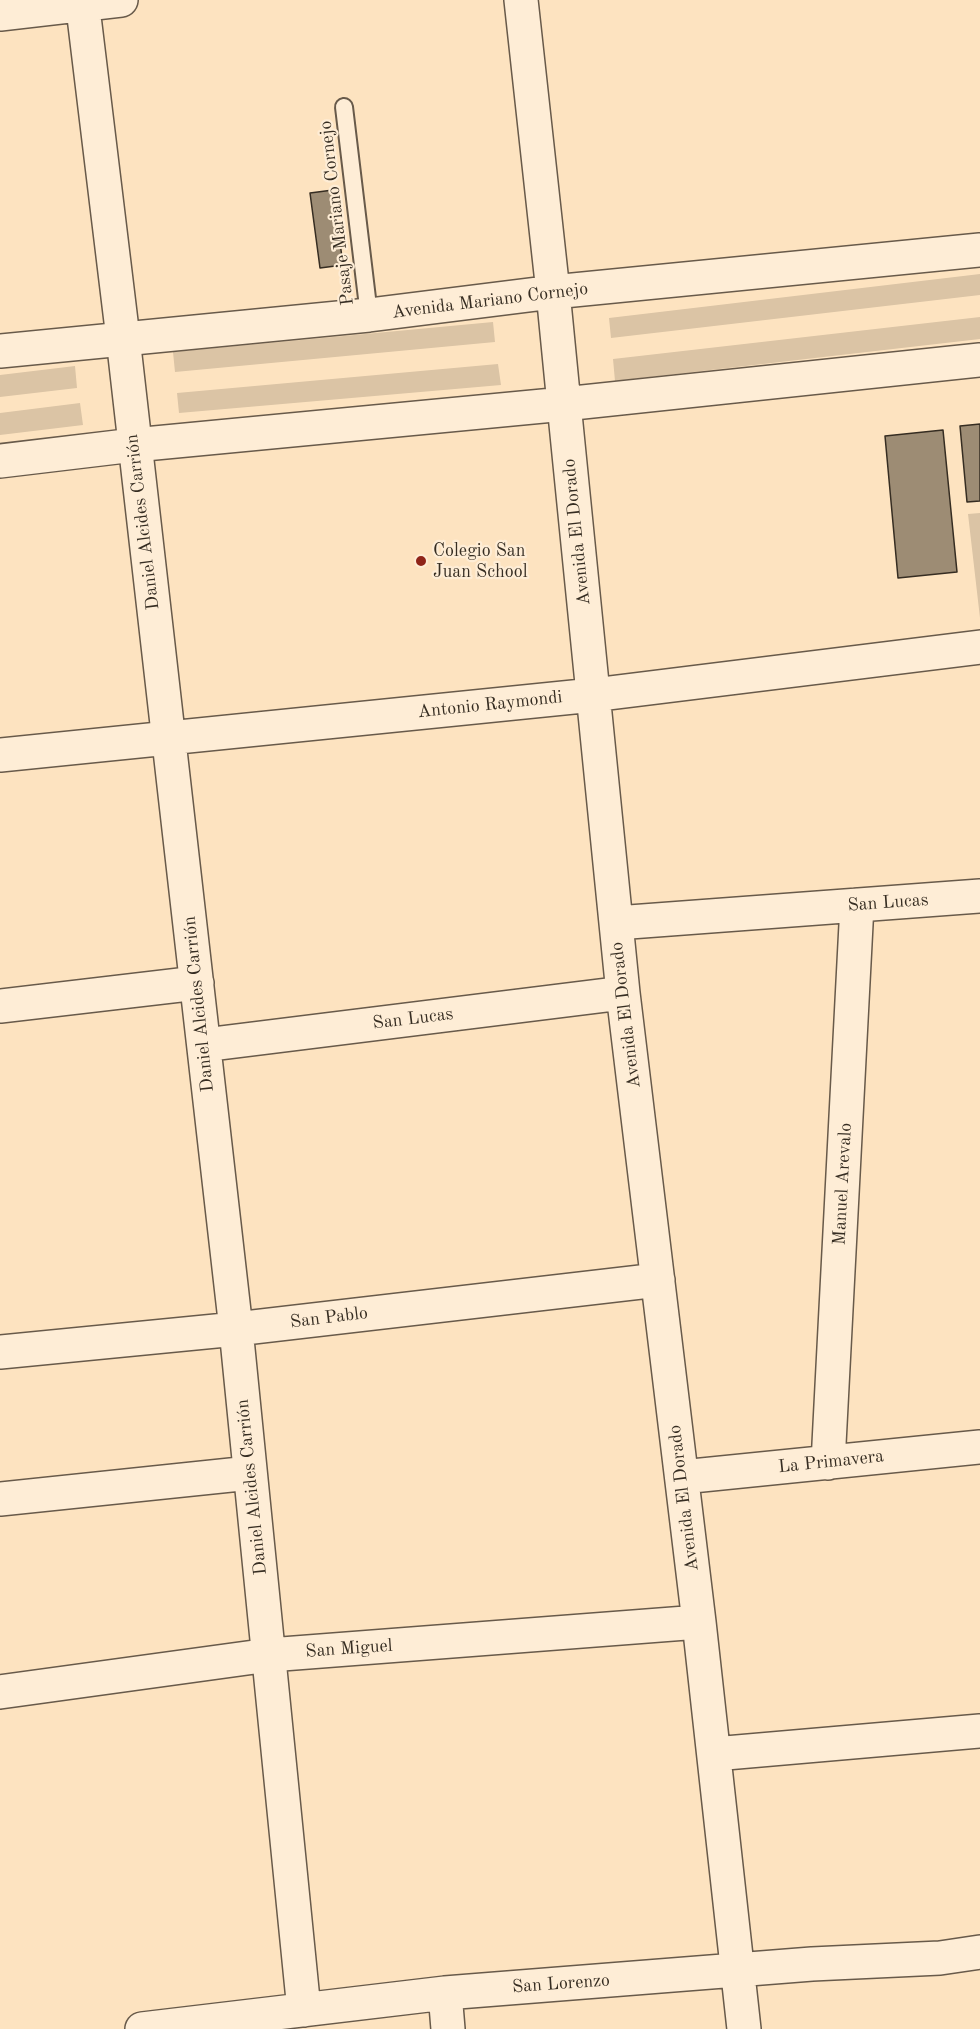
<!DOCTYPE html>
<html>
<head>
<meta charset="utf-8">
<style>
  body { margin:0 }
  canvas { display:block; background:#fde3c0 }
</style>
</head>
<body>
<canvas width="980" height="2029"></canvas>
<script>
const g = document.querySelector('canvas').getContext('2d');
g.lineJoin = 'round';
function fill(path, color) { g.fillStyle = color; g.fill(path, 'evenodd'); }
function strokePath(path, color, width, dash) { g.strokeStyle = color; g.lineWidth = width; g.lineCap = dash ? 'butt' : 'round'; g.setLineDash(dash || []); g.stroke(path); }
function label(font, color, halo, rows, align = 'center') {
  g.font = font + ' "Old Standard TT",serif'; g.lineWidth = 4.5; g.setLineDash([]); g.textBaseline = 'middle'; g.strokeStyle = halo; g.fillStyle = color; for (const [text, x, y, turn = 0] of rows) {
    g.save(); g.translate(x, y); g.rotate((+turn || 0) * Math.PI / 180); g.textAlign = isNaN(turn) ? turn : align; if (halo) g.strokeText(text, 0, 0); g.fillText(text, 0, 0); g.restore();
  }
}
fill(new Path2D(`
  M980,274V295L611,338L609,318Z
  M980,317V339L615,381L613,359Z
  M493,322L495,342L175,372L173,352Z
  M498,364L501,385L179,413L177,393Z
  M75,366L77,388L0,397V375Z
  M80,403L83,425L0,435V413Z
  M980,513V618L968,514Z`), '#dbc4a5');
const building = new Path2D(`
  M333,190L343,265L320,268L310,193Z
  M980,424V501L967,502L960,426Z
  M943,430L957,572L898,578L885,436Z`);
fill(building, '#9d8c74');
strokePath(building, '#362d22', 1.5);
const service = new Path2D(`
  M344,107L369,315`);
const minor = new Path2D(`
  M82,0L123,338L236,1329L304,2010
  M0,14L121,0
  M564,404L623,993L699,1622L744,2029
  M0,755L593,695L980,647
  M616,923L980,896
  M0,1006L197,983
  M204,1045L623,993
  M0,1352L236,1329L658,1280
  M828,1463L857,905
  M682,1477L980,1447
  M0,1499L250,1473
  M0,1692L269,1655L699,1622
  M714,1754L980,1731
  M445,1993L448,2029
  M142,2029L445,1993L812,1964L940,1958L980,1952`);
const tertiary = new Path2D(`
  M521,0L553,292L564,404
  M0,351L369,315L553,292L980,250
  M0,461L134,445L564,404L980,360`);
strokePath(service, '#685a4a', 20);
strokePath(minor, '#685a4a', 36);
strokePath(tertiary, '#685a4a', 36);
strokePath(service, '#feedd6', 16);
strokePath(minor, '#feedd6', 33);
strokePath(tertiary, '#feedd6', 33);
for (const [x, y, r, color] of [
  [421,561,6,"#8f2418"]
]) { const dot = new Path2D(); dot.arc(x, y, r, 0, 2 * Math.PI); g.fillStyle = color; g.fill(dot); strokePath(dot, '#feedd6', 2); }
label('18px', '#362d22', '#feedd6', [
  ["Pasaje Mariano Cornejo",337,213,-97],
  ["Avenida Mariano Cornejo",490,301,-7],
  ["Daniel Alcides Carrión",143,522,-97],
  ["Avenida El Dorado",577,532,-96],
  ["Antonio Raymondi",490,705,-6],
  ["San Lucas",888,903,-4],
  ["Daniel Alcides Carrión",199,1004,-96],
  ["Avenida El Dorado",626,1015,-97],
  ["San Lucas",413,1019,-7],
  ["Manuel Arevalo",843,1184,-87],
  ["San Pablo",329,1318,-7],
  ["La Primavera",831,1462,-6],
  ["Daniel Alcides Carrión",252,1487,-96],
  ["Avenida El Dorado",684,1498,-97],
  ["San Miguel",349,1649,-4],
  ["San Lorenzo",561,1984,-4]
]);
label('18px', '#362d22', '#feedd6', [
  ["Colegio San",433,551],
  ["Juan School",433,572]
], 'left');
</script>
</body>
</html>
